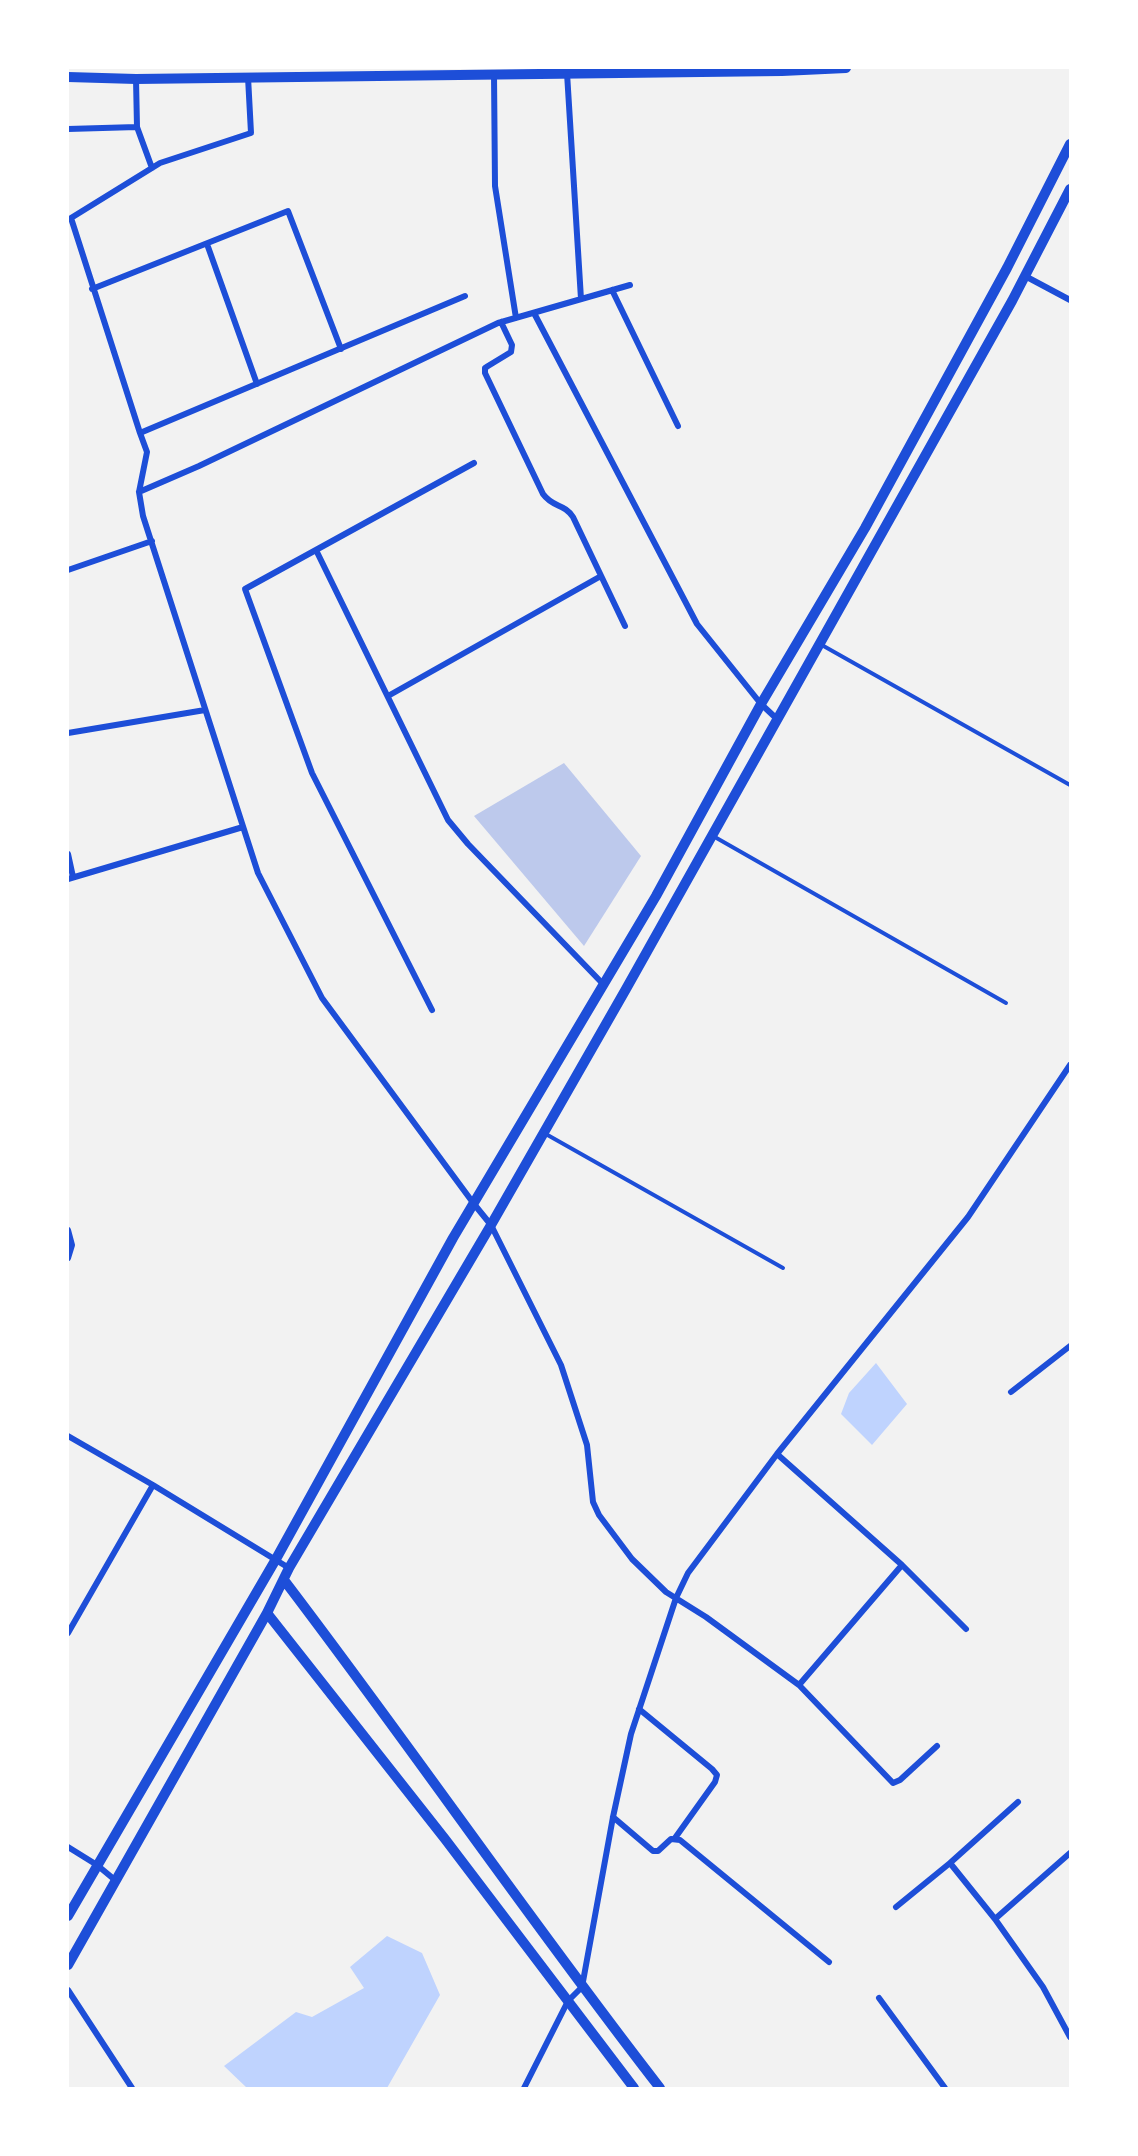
<!DOCTYPE html>
<html>
<head>
<meta charset="utf-8">
<style>
  body { margin:0 }
  #map { position:relative; width:1138px; height:2156px; overflow:hidden; background:#f2f2f2; font-family:"Roboto Condensed",sans-serif }
  canvas { display:block }
  .frame { position:absolute; inset:0; border:69px solid #fff; pointer-events:none }
</style>
</head>
<body>
<div id="map">
<canvas width="1138" height="2156"></canvas>
<div class="frame"></div>
</div>
<script>
const g = document.querySelector('canvas').getContext('2d');
g.lineJoin = 'round';
function fill(path, color) { g.fillStyle = color; g.fill(path, 'evenodd'); }
function strokePath(path, color, width, dash) { g.strokeStyle = color; g.lineWidth = width; g.lineCap = dash ? 'butt' : 'round'; g.setLineDash(dash || []); g.stroke(path); }
fill(new Path2D(`
  M876,1363L907,1404L872,1445L841,1414L849,1393Z
  M387,1936L422,1953L440,1995L387,2088H247L224,2066L296,2012L312,2017L364,1988L350,1967Z`), '#bfd3fe');
fill(new Path2D(`
  M564,763L641,856L584,946L474,816Z`), '#bdc9ec');
strokePath(new Path2D(`
  M820,644L1070,785
  M713,836L1006,1003
  M544,1133L783,1268`), '#1d4ed8', 4);
strokePath(new Path2D(`
  M567,73L581,299
  M494,74L495,186L516,318
  M248,77L251,133L160,163L71,218L140,433L465,296
  M136,79L137,127L152,168
  M68,129L137,127
  M207,244L257,384
  M1025,276L1070,300
  M92,289L288,211L341,349
  M612,290L678,426
  M534,313L697,624L761,704L777,719
  M501,322L512,345L511,352L488,366L485,368V373L543,494C553,508 564,503 573,517L625,626
  M140,433L147,452L139,492L143,516L258,873L322,998L474,1204L491,1225L561,1365L587,1445L593,1502L599,1515L632,1559L666,1592L706,1617L799,1685
  M139,492L199,466L498,323L630,285
  M316,550L448,820L468,844L604,985
  M68,570L152,541
  M388,696L601,576
  M68,733L205,710
  M68,854L73,877
  M68,879L243,827
  M432,1010L312,773L245,589L474,463
  M68,1230L72,1245L68,1258
  M1011,1392L1070,1346
  M68,1436L153,1485L289,1568
  M777,1454L968,1217L1070,1065
  M902,1565L799,1685L893,1783L900,1780L937,1746
  M68,1633L153,1485
  M639,1709L712,1769L717,1775L715,1782L675,1838
  M613,1817L653,1851H658L671,1839L680,1840L829,1962
  M68,1847L97,1865L115,1880
  M950,1863L995,1919L1043,1987L1070,2037
  M896,1907L950,1863L1018,1802
  M995,1919L1070,1853
  M68,1990L132,2088
  M879,1998L945,2088
  M524,2088L568,2001L582,1987L613,1817L631,1734L676,1598L688,1573L777,1454L902,1565L966,1629`), '#1d4ed8', 6);
strokePath(new Path2D(`
  M284,1580C412,1748 531,1922 660,2088
  M267,1613L445,1839L634,2088
  M68,1916L276,1559L453,1238L656,896L761,704L865,528L1007,268L1070,144
  M68,1965L267,1613L289,1568L491,1225L626,989L1012,301L1070,189`), '#1d4ed8', 10);
strokePath(new Path2D(`
  M68,77L136,79L782,71L846,68`), '#1d4ed8', 10);
</script>
</body>
</html>
